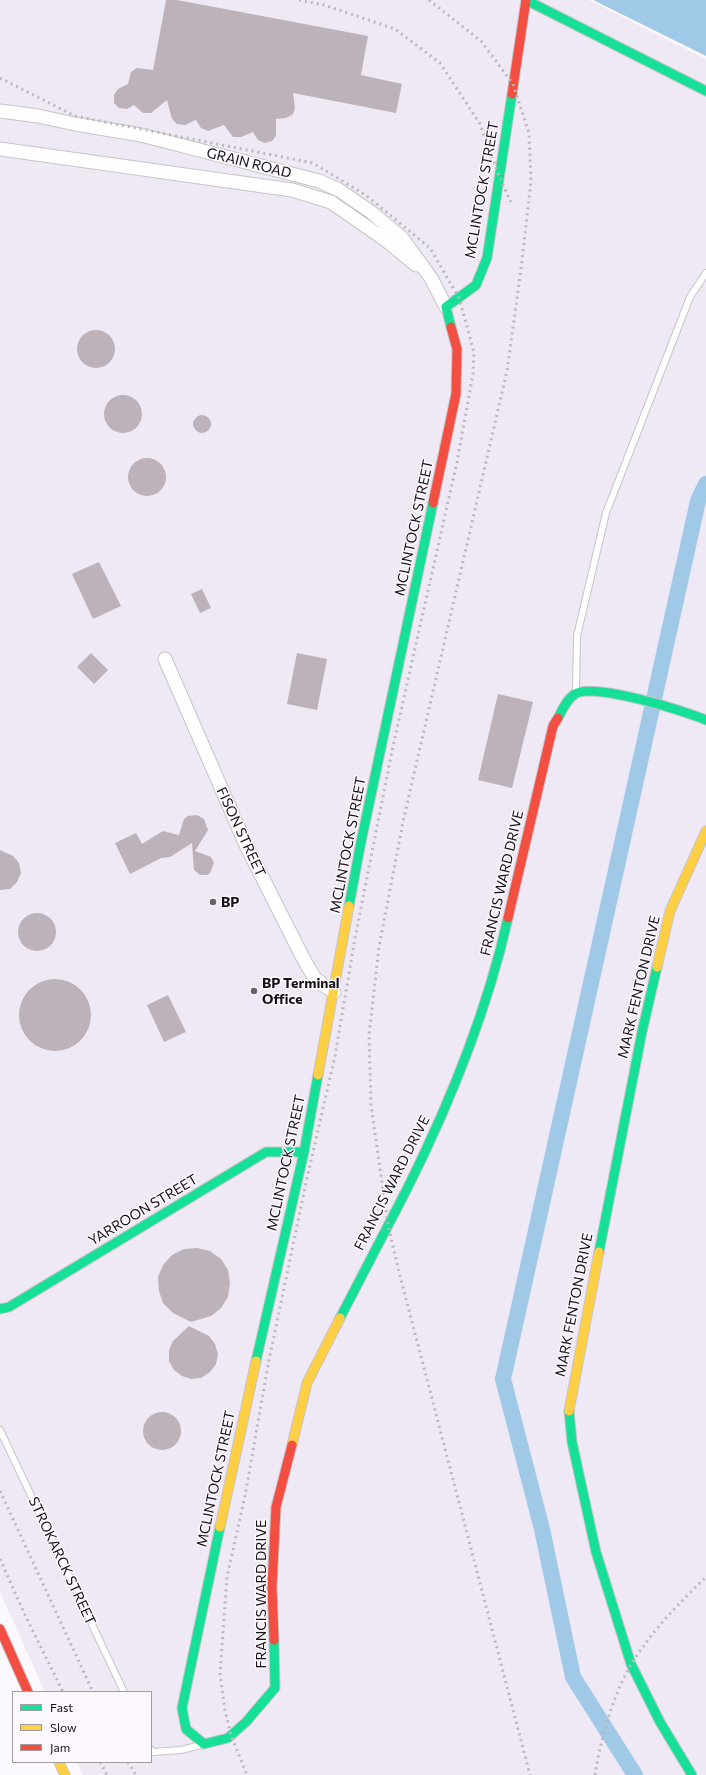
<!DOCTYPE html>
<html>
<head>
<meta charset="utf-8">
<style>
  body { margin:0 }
  #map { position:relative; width:706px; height:1775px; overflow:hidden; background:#fbf9fd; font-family:Commissioner,sans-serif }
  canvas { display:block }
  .legend { position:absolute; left:12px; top:1691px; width:140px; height:72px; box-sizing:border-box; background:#fcf8fe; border:1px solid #a09ca1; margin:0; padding:5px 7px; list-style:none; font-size:12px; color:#151116 }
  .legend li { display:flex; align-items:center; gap:8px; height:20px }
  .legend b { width:20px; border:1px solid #a09ca1 }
</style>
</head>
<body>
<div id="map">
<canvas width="706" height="1775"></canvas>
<ul class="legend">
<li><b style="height:5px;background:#16e098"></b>Fast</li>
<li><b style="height:5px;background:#ffcf43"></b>Slow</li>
<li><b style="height:5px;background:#f24e42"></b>Jam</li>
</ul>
</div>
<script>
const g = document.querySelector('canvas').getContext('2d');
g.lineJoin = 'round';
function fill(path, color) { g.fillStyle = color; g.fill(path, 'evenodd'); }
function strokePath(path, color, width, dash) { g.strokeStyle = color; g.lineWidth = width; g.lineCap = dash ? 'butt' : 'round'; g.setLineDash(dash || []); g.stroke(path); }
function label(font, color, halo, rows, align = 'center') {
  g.font = font + ' Commissioner,sans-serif'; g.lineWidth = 3; g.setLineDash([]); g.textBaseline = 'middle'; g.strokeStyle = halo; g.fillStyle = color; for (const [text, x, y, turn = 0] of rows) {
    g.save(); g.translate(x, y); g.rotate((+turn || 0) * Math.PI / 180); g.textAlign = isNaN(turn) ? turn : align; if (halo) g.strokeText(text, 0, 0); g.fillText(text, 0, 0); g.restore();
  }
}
fill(new Path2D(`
  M0,0H589L706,59V1775H83L77,1762H151V1692H45L0,1592Z`), '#eee9f4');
fill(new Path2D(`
  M593,0H706V56Z`), '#9fc9e6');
strokePath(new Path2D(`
  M635,1775L573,1677L542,1529L503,1379L698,501L706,484`), '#9fc9e6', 16);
fill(new Path2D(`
  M166,0H177L368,36L361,75L402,84L396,113L293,93L295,108L293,114L286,118L276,119V136L272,141L265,143L258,140L253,132L241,137H233L224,125L208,131L201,128L196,120L185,125L177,124L172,119L167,100L151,113H143L134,105L127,109L119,108L114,103V95L118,89L128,84L131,72L137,68L153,70Z
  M77 349a19 19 0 1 1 38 0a19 19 0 1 1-38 0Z
  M104 414a19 19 0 1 1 38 0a19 19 0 1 1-38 0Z
  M193 424a9 9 0 1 1 18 0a9 9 0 1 1-18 0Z
  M128 477a19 19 0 1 1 38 0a19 19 0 1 1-38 0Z
  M99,562L121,606L93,619L72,574Z
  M202,589L211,608L200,613L191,594Z
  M91,653L108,670L94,684L77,667Z
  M297,653L327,659L317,710L287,704Z
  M498,694L533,702L512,788L478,780Z
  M197,815L204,819L208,830L195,851L211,857L214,863L210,873L207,875H200L194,870L192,843L170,857L161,858L130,874L115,843L136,833L142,844L163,831L179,835L184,819L188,816Z
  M0,850L13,856L19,863L21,873L17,882L10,889L0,890Z
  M18 932a19 19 0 1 1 38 0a19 19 0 1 1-38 0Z
  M19 1015a36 36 0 1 1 72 0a36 36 0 1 1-72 0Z
  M168,995L186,1032L164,1042L147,1005Z
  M197,1248L210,1251L221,1259L228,1270L230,1283L228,1297L221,1308L211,1316L191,1322L173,1313L163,1303L159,1291L158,1277L163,1265L172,1255L184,1249Z
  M189,1326L209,1336L215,1344L218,1354L216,1364L210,1372L201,1378L191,1379L182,1376L174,1370L169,1361V1350L173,1341Z
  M143 1431a19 19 0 1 1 38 0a19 19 0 1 1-38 0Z`), '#bdb2b9');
const lane = new Path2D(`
  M576,692L577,636L606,513L690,297L706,273
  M0,1430L124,1692
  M151,1750L152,1752L181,1750L201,1745`);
const street = new Path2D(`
  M0,111L38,116L75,124L141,135L319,181L339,190L371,212L402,238L431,278L446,307
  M0,149L292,190L331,202L387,241L416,265
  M165,659L246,845L303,958L314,977L323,985L334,992`);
const fast = new Path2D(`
  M526,0L706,91
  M451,327L446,307L476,285L487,258L512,94
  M558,718C562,710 567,699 575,694C593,682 685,711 706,720
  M349,906L361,842L433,503
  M599,1252L642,1032L657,967
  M0,1309L9,1307L266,1152H304
  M340,1318C362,1275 385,1232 407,1189C450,1103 487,1012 508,918
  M256,1361L304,1152L318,1075
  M569,1411L572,1442L596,1552L631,1664L660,1722L692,1775
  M220,1527L182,1708L186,1729L204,1744L228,1738L246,1722L275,1688L274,1640`);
const slow = new Path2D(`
  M657,967L670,911L706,831
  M318,1075L349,906
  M569,1411L599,1252
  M292,1445L307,1383L340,1318
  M220,1527L256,1361
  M59,1762L65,1775`);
const jam = new Path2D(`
  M512,94L526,0
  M433,503L456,394L457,349L451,327
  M508,918L553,726L558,718
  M0,1629L28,1692
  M274,1640L272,1587L276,1507L292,1445`);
strokePath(lane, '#c7c4c8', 8);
strokePath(street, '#c7c4c8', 15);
strokePath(fast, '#c7c4c8', 11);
strokePath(slow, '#c7c4c8', 11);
strokePath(jam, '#c7c4c8', 11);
strokePath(lane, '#fefeff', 6);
strokePath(street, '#fefeff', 13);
strokePath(fast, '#16e098', 9);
strokePath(slow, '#ffcf43', 9);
strokePath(jam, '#f24e42', 9);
strokePath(new Path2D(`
  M299,0L324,5L395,29L440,63L480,124L499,176L511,202
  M429,0L481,41L513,84L529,133L531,181L521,269L507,371L404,817L379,947L369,1035L371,1105L388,1225L399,1272L530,1775
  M0,78L75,116L313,163L367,196L430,248L459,298L474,352L473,374L457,462L393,746L355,938L335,1056L307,1178L269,1360L245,1496L227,1577L220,1674L225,1710L231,1735L247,1775
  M0,1491L93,1692
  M0,1559L25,1615L63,1692
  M100,1762L107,1775
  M128,1762L136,1775
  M595,1775C601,1739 612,1697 631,1665C650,1633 679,1603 706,1577`), '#b9b8b9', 3, [2, 4]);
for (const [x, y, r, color] of [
  [213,902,4,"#666267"],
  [254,991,4,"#666267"]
]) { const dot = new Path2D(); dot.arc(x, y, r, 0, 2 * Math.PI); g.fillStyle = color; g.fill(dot); strokePath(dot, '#fcf8fe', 1.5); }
label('14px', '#151116', '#fcf8fe', [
  ["GRAIN ROAD",249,163,14],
  ["MCLINTOCK STREET",482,190,-80],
  ["MCLINTOCK STREET",414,528,-78],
  ["FISON STREET",241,832,65],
  ["MCLINTOCK STREET",348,845,-79],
  ["FRANCIS WARD DRIVE",502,883,-77],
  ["MARK FENTON DRIVE",639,987,-77],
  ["MCLINTOCK STREET",286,1163,-78],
  ["FRANCIS WARD DRIVE",392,1183,-63],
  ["YARROON STREET",143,1210,-31],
  ["MARK FENTON DRIVE",574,1305,-79],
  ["MCLINTOCK STREET",216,1479,-78],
  ["STROKARCK STREET",62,1561,65],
  ["FRANCIS WARD DRIVE",261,1594,-90]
]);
label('bold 14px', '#151116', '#fcf8fe', [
  ["BP",221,902],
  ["BP Terminal",262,983],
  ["Office",262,999]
], 'left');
</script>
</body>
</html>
